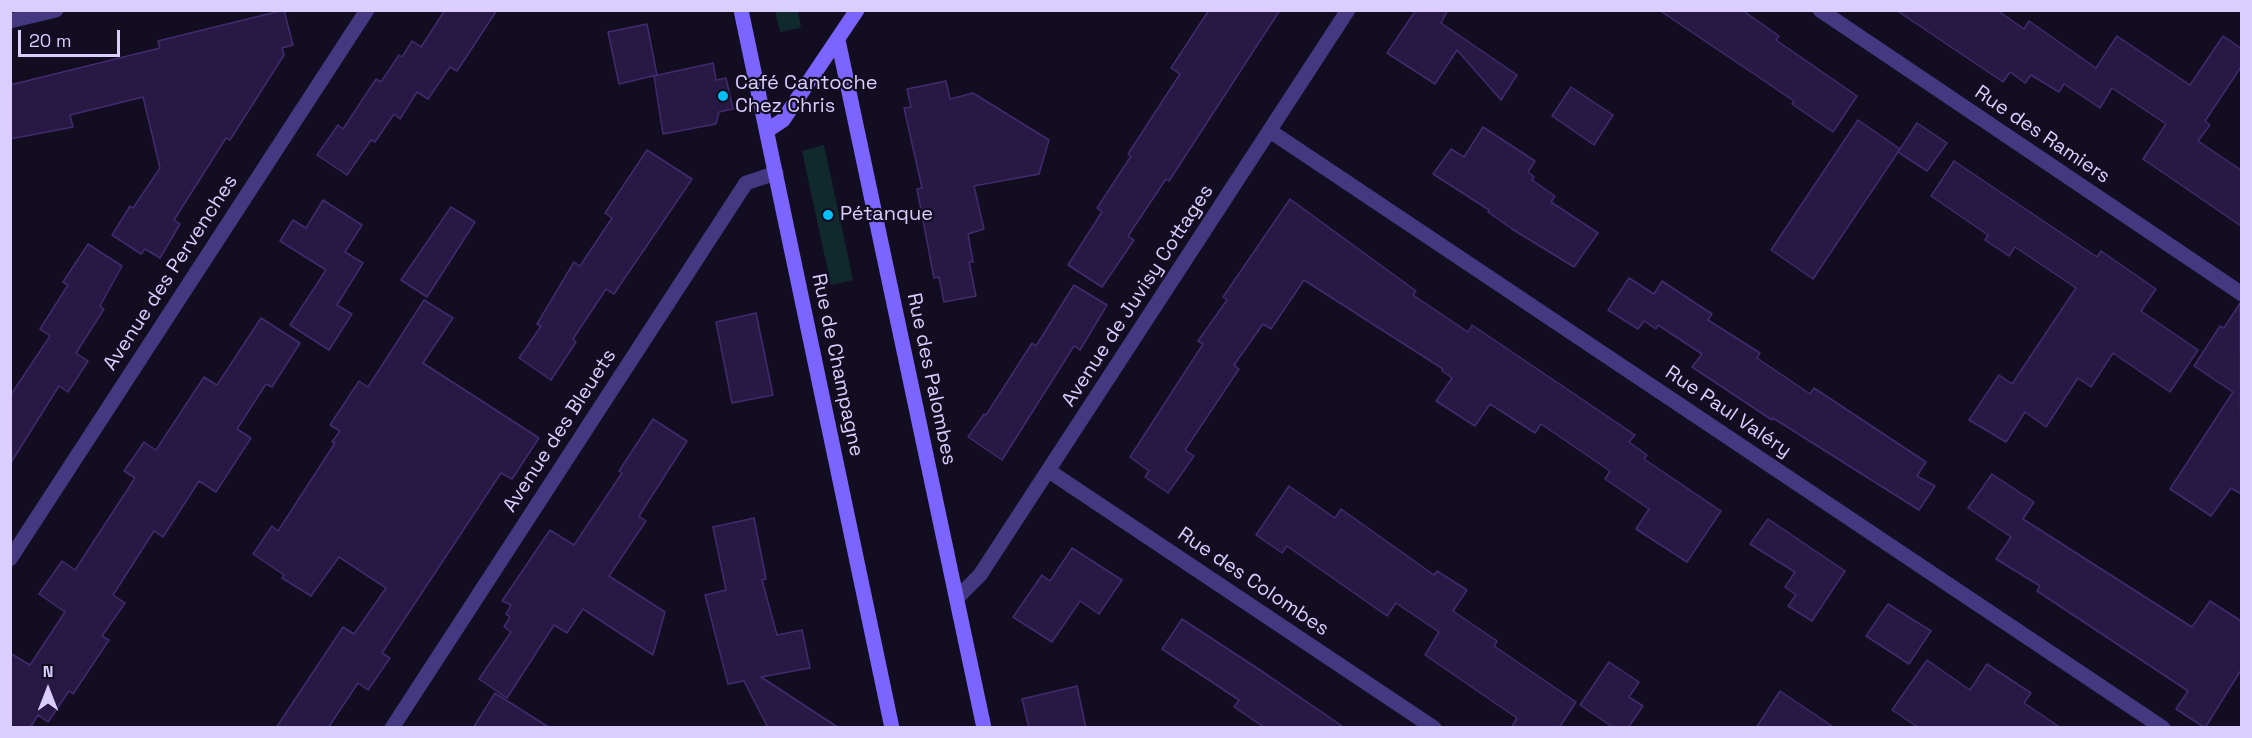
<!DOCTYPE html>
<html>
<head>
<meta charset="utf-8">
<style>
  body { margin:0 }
  #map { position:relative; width:2252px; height:738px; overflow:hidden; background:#130d22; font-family:"Space Grotesk",sans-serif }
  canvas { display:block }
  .frame { position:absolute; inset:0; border:12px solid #daceff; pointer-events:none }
  .north { position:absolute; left:18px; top:660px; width:60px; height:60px; -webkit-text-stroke:4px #130d22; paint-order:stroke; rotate:0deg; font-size:16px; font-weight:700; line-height:24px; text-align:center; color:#daceff }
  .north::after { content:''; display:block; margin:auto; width:21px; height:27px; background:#daceff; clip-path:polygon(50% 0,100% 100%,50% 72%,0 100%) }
  .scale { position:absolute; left:18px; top:30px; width:102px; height:27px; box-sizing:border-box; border:3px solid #daceff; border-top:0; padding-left:8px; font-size:18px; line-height:21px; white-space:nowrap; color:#daceff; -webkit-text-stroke:4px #130d22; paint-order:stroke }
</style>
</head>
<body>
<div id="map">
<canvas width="2252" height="738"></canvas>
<div class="frame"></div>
<div class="north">N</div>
<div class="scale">20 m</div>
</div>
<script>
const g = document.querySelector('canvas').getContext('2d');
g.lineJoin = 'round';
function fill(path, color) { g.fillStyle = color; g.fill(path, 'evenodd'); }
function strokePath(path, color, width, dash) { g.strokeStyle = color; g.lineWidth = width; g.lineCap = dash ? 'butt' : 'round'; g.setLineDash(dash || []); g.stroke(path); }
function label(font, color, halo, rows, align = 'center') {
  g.font = font + ' "Space Grotesk",sans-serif'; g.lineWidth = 4.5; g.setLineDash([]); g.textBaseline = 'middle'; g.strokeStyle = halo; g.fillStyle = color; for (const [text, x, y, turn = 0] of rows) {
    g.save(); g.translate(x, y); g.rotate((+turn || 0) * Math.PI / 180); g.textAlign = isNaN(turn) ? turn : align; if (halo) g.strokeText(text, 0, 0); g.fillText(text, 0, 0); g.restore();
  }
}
fill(new Path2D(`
  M775,11H798L801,28L780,32Z
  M824,145L853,280L831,285L802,151Z`), '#10292c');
const building = new Path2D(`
  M284,10L293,45L282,48L284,55L230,140L226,138L174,220L180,224L160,258L145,249L141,254L112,235L130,206L133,208L160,168L143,97L70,115L73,127L10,139V85L160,48L158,41Z
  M445,10H497L457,71L450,67L428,99L417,92L400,119L394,114L375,142L371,140L347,175L317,155L338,125L343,129L376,79L381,82L399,55L402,57L412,41L421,47Z
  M1209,10H1280L1169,181L1166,179L1128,236L1134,240L1102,287L1068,265L1102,212L1097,208L1131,156L1128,154L1180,74L1171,68Z
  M1416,10H1448L1441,23L1517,75L1501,100L1457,50L1435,84L1387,53Z
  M1659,10H1742L1779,36L1776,40L1857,96L1833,132L1792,104L1794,101Z
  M1896,10H1997L2024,29L2029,21L2096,68L2117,36L2190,85L2223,36L2241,48V67L2205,121L2210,125L2198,141L2241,170V226L2143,159L2166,124L2112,88L2100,108L2064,84L2059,92L2031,75L2025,83L2010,72L2003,82Z
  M647,24L657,75L619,84L608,32Z
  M713,63L716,80L726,78L733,109L719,112L716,124L663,134L654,76Z
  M946,81L950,99L973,93L1049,140L1039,174L974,186L984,229L968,234L973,262H969L976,296L944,302L939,277L934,278L917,189L922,188L904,108L911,107L907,89Z
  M1571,87L1613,115L1594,145L1552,116Z
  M1858,120L1900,149L1813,279L1771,250Z
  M1917,123L1947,143L1927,171L1898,152Z
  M1483,127L1535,161L1528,172L1534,177L1532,180L1555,196L1551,202L1598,233L1574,267L1512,229L1488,212L1489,210L1433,174L1451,149L1464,157Z
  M647,150L692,179L614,294L606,289L573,339L576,342L551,380L519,358L541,326L537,324L574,262L580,266L612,218L605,213Z
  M1954,161L2097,257L2101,251L2156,289L2141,311L2198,350L2170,392L2113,353L2091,387L2078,378L2046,427L2025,412L2006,442L1969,420L1999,375L2012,384L2076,288L2015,247L2009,256L1985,240L1988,235L1931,196Z
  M1290,199L1416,291L1413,295L1468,332L1472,325L1635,435L1629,442L1647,455L1644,459L1721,511L1687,562L1636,529L1649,509L1605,479L1610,471L1541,424L1535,433L1490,404L1475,426L1436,401L1452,378L1442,371L1443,369L1304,280L1271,329L1263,324L1234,365L1239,369L1185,450L1194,456L1168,493L1145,477L1149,471L1130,457L1203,344L1198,341L1227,300L1223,297Z
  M323,200L362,225L345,252L363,263L337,305L352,314L329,350L290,325L326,270L280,241L293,220L306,228Z
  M451,207L475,222L427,297L401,280Z
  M88,244L122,266L100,306L104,309L76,353L88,361L68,392L59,386L10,464V396L50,336L40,329L68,285L63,282Z
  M1629,278L1654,294L1662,281L1712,314L1708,320L1760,353L1757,358L1810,394L1814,388L1926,462L1917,476L1935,486L1919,510L1773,418L1772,420L1692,367L1702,354L1658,325L1656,329L1644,321L1638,329L1608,310Z
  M1074,285L1107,305L1080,350L1074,346L1002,460L968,437L984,414L986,415L1032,343L1036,346Z
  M424,300L453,318L423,363L539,438L512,479L501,473L382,653L390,658L368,690L358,683L328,728H276L343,627L354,634L386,588L339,557L311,596L282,578L284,575L253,554L272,526L278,531L335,443L332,442L340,431L330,425L359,381L368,387Z
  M2240,303L2241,494L2231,488L2211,516L2170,489L2233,392L2194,366L2220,326L2224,328Z
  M756,313L773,395L732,403L716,322Z
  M261,318L300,343L272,387L266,384L237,429L251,438L216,492L199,481L163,537L154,531L113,595L125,603L102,636L109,640L73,694L69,691L48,722L38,715L30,728H10V653L30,665L65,612L39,594L62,561L75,570L135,478L124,471L144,442L156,450L204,377L217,385Z
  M653,419L687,441L639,516L646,521L609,576L665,612L653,655L583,609L567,633L554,625L507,698L479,679L511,632L504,627L510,617L506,614L511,605L502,601L550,530L574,545L622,473L619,471Z
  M1992,474L2034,502L2023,519L2192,627L2210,601L2241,621V670L2205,728L2176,709L2188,691L2037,591L2040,586L1996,559L2011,537L1968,508Z
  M1289,486L1335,518L1341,509L1434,575L1437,571L1467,590L1453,611L1497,641L1494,646L1576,702L1559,728H1511L1517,718L1425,655L1439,632L1396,603L1387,616L1287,546L1282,553L1256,535Z
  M754,518L766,579L762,580L777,635L802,630L810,668L761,677L839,728H768L744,681L728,684L705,595L726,590L713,527Z
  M1768,519L1845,571L1812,621L1788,606L1796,595L1785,587L1795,572L1750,544Z
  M1072,548L1122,580L1099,614L1080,601L1052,642L1013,617L1042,575L1050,581Z
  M1888,604L1931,631L1909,664L1866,636Z
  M1182,619L1260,670L1345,728H1265L1234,707L1239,700L1162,649Z
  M1927,660L1970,690L1987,664L2031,693L2024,703L2061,728H1919L1892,710Z
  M1609,662L1639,682L1629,697L1643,706L1628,728H1614L1580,705Z
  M1077,686L1086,728H1029L1022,699Z
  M1780,691L1835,728H1756Z
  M495,693L550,728H473Z`);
fill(building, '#271943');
strokePath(building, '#412b6f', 1.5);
strokePath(new Path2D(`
  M1820,10L2242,294
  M10,21L56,10
  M1270,131L2163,728
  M1049,471L1434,728
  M10,559L367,10
  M957,598L980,575L1348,10
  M392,728L746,183L776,173`), '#443881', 15);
strokePath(new Path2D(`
  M741,10L892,728
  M838,40L984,728
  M768,130L783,120L857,10`), '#7c65ff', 15);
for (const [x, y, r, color] of [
  [723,96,6,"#00c0f9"],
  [828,215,6,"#00c0f9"]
]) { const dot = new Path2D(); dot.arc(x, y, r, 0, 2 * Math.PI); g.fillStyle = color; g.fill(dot); strokePath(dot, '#130d22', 2); }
label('20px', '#daceff', '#130d22', [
  ["Café Cantoche",735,84],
  ["Chez Chris",735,107],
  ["Pétanque",840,215]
], 'left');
label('20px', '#daceff', '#130d22', [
  ["Rue des Ramiers",2042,135,34],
  ["Avenue des Pervenches",171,273,-57],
  ["Avenue de Juvisy Cottages",1138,296,-57],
  ["Rue de Champagne",837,365,78],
  ["Rue des Palombes",931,379,78],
  ["Rue Paul Valéry",1728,412,34],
  ["Avenue des Bleuets",560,431,-57],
  ["Rue des Colombes",1253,582,34]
]);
</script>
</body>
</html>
